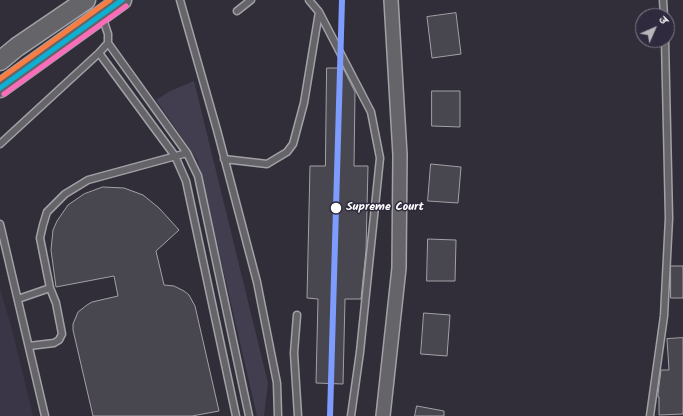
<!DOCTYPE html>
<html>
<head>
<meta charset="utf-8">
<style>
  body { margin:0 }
  #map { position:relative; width:683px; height:416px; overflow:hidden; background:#312e39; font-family:Kalam,"Playpen Sans Deva",sans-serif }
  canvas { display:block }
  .north { position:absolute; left:635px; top:8px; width:40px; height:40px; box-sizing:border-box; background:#2f2a3d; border:1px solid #827f8b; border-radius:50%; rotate:45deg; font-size:11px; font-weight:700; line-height:16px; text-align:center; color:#fff }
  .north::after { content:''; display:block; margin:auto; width:14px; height:18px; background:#b7b6ba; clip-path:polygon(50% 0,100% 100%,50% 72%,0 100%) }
</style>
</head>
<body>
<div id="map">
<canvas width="683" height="416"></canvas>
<div class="north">उ</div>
</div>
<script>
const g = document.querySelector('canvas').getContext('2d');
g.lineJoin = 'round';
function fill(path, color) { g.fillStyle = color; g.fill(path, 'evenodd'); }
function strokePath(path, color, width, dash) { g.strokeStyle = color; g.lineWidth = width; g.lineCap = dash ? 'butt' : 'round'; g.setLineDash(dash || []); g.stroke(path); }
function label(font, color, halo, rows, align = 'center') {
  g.font = font + ' Kalam,sans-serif'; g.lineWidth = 3; g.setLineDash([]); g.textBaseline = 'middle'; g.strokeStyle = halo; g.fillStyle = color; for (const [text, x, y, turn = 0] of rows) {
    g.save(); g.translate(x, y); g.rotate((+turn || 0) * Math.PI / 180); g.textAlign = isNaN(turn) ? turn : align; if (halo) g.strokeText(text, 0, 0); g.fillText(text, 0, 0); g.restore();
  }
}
fill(new Path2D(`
  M0,289L12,329L33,416H0Z`), '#3b3647');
fill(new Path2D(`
  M194,81L268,383L264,416H257L198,161L156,100L170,91Z`), '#433e4f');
const building = new Path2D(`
  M456,13L461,54L432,58L427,17Z
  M327,68H343L355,92L354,166H368L366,250L361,299H345L343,384L316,383L318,299L307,298L310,166H325Z
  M432,91H460V127L432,126Z
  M431,164L461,167L458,203L428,201Z
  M103,187L124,188L143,195L159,208L179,230L156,251L164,285L174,286L184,291L189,295L195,306L219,411L192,416H93L73,330V324L78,312L87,305L92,302L118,296L114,276L56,287L51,250L53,230L57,221L68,205L84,194Z
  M428,239L456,240L455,281H427Z
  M671,266H683V298H671Z
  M424,313L450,315L447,356L421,354Z
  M683,338V414L659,415V397H658V394L661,370H669L667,339Z
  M417,406L444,411V416H415Z`);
fill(building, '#48464e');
strokePath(building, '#a2a1a6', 1);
const service = new Path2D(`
  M180,0L217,130L257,282L277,383L278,416
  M309,0L319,12L371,112L380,158L360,352L351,416
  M663,0L664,16
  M237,11L251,0
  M108,43L187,153L198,176L249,416
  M99,53L175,156L186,181L236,416
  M0,144L99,53L108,43V34L102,16
  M224,159L267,164L287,152L293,144L304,103L319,12
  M0,224L45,416
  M50,288L40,238L43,225L47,212L65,194L88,180L187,153
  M18,299L50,288L56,303L62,334L59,340L54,343L29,346
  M297,315L294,353L298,416
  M650,416L664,316L669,218L665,40`);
const minor = new Path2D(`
  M383,416L399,268L400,155L391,0`);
const secondary = new Path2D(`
  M0,61L17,47L86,0
  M0,88L122,0`);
strokePath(service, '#a2a1a6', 9);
strokePath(minor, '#a2a1a6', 16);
strokePath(secondary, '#a2a1a6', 21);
strokePath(service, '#656469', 6);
strokePath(minor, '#656469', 13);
strokePath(secondary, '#656469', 18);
strokePath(new Path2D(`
  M0,88L122,0`), '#0dafd3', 5);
strokePath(new Path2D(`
  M4,94L126,6`), '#fb6dba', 5);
strokePath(new Path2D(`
  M0,79L110,0`), '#f77d43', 5);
strokePath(new Path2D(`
  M330,416L342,0`), '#7d9cfe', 6);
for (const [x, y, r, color] of [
  [336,208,6,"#fff"]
]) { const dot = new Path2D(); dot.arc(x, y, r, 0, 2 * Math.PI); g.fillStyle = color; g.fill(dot); strokePath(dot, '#2f2a3d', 1.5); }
label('bold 12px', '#fff', '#2f2a3d', [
  ["Supreme Court",346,208]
], 'left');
</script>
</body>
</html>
